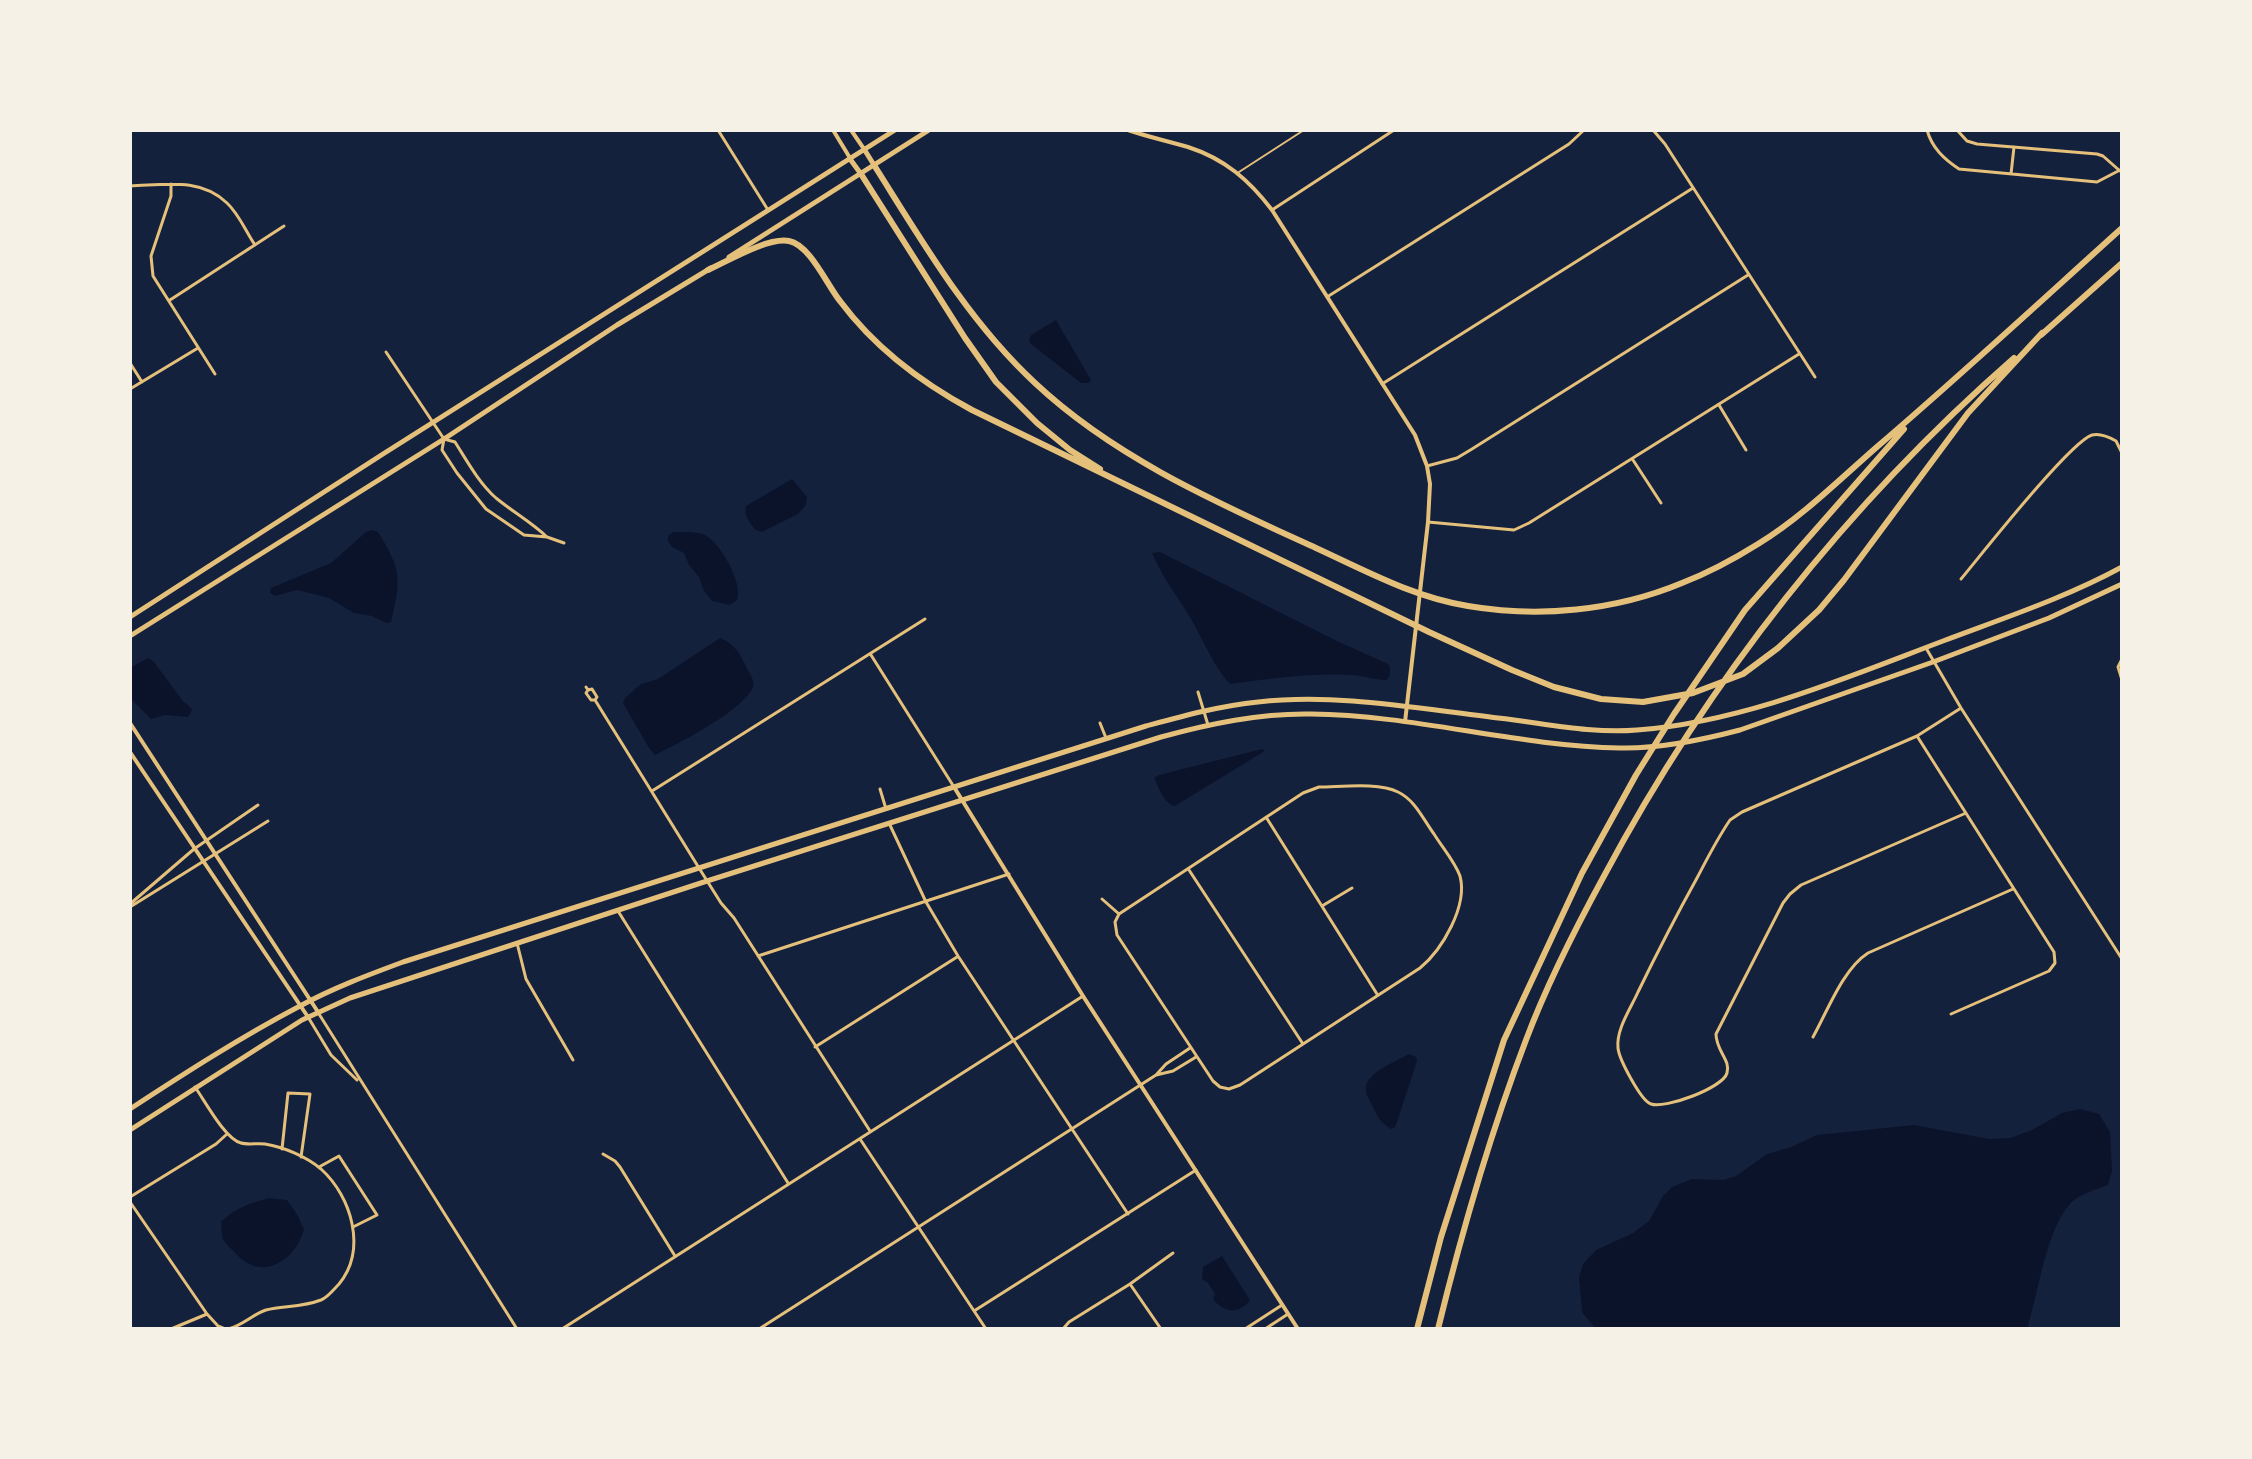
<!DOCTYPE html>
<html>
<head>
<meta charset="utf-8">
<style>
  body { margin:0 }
  #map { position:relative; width:2252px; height:1459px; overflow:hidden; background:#14213d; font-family:Karla,sans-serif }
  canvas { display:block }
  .frame { position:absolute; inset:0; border:132px solid #f6f1e7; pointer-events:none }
</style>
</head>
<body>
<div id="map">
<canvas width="2252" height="1459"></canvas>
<div class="frame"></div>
</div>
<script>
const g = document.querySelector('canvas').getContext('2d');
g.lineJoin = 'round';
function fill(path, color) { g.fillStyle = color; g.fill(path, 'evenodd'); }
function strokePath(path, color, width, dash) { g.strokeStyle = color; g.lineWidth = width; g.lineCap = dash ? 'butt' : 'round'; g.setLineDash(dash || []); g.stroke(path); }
fill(new Path2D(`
  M1056,320L1091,380L1089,383H1081L1031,344L1029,340L1031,335Z
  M792,479L807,497L806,505L798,514L762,532L756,530C750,524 743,514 746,506Z
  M373,530L378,532C402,570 401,580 391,622L386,623L372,616L354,613L329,598L297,590L275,596L270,593L271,588L331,563L366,532Z
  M673,532C683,532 696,531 705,535C720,542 744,585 737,600L730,605L712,601L704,591L699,577L689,565L684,553L672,547L668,541V536Z
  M1160,552L1337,641L1388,664L1390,667V675L1387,680C1374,680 1362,675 1349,675C1309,673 1270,679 1230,684C1213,666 1204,641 1191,619C1178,597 1162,577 1152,553Z
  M720,638C733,643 739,652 745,664C747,671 756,680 753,687C744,710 678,744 655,755L649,748L623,703L625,698L641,684L658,679Z
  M148,658L154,662L182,700L192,709L191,713L188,717L165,715L151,719L130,698V668Z
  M1262,749L1265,751L1263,752L1175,806C1164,804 1159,788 1154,778L1159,775Z
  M1409,1054L1416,1057L1417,1061L1398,1119L1395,1127L1391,1129C1380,1123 1376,1114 1371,1103C1369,1099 1367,1096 1366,1091C1363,1073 1396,1062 1409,1054Z
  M2080,1109L2099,1114L2110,1132L2112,1171L2108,1185C2095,1190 2078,1194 2069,1205C2046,1232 2038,1294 2027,1329H1596L1582,1312L1579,1277L1583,1264L1596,1250L1633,1233L1649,1221L1663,1196L1672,1187L1692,1179L1723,1180L1736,1176L1767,1154L1791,1147L1817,1135L1914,1125L1989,1139L2010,1138L2032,1130L2062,1113Z
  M269,1198L287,1200L298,1216L304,1230C295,1260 263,1282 237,1255C234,1251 227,1246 224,1241C221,1236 222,1227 221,1222C235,1208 250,1203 269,1198Z
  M1222,1256L1250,1300C1239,1315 1224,1313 1213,1299L1215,1294L1208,1283L1202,1279L1203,1267Z`), '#0b132b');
strokePath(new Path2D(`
  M1239,172L1304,130`), '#e5c07b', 2);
strokePath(new Path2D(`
  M718,130L768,210
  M1653,130L1665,144L1815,377
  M1927,130C1932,148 1944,159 1959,169L2097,182L2122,169
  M1957,130L1967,141L1977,144L2097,154L2103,156L2120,171
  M2011,174L2014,147
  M171,184V196L151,256L153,276L215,374
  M130,186C164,185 200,177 227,203C239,214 246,232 255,245
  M1272,210L1394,130
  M1327,297L1569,144L1584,130
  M170,300L284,226
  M386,352L444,439L455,442C467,461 479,483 496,498C513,512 531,522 547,537
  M130,363L142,382
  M1382,384L1693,188
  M130,389L198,348
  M1719,405L1746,450
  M444,439L442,450L457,473L486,509L524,535L547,537L564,543
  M1633,460L1661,503
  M1427,466L1457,458L1472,449L1748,275
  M1428,522L1514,530L1529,523L1799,354
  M1961,579C1981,555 2070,442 2092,435C2100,433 2109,437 2116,441L2122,453
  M1926,648L1961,708L2122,959
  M871,655L954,787
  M2122,659L2118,667L2122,680
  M586,687L588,690L592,689L597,697L595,700H591L586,693L588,690
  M1198,692L1208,725
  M595,700L699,868L721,903L734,918L870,1131
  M1961,708L1917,736L1742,812L1730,820C1717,839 1707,859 1697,878C1676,916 1657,953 1638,992C1631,1008 1616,1029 1618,1048C1619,1059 1641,1101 1651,1104C1665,1109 1723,1088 1727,1073C1731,1060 1716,1051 1716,1034L1783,903L1790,894L1801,885L1966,813
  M1100,723L1106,738
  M1917,736L2054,952L2055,963L2049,971L1951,1014
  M1319,787C1340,787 1379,782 1398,792C1415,800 1423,819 1434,834C1442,847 1455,862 1460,876C1468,906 1442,950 1420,968L1240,1085L1229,1089L1220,1087L1213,1081L1117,935L1115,922L1119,914L1303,793Z
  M880,789L886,809
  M652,791L925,619
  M1266,817L1377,994
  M889,823L926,902L958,956L1128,1214
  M1189,870L1303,1044
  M1102,899L1119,914
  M130,904L194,849L258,805
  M1322,906L1352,888
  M130,907L268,821
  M618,911L788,1183
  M517,943L526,979L573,1060
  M758,956L1009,874
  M319,1014L517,1329
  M308,1017L331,1055L357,1080
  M1813,1037C1828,1010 1843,969 1868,953L2013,889
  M815,1047L957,957
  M1156,1075L1173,1071L1196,1057
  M195,1087C205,1101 225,1139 241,1143C248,1145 257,1143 265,1144C284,1147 307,1157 321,1169C352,1197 367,1250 339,1284C333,1290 328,1297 321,1300C303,1307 284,1306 266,1310C253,1314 242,1326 228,1329
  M860,1139L986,1329
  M282,1149L288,1093L310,1094L301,1157
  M603,1154L615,1161L620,1167L675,1256
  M319,1167L339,1156L377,1215L353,1227
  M130,1197L216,1144L227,1134
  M130,1202L207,1314L218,1326L225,1329
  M1130,1284L1161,1329
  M974,1311L1196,1170
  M171,1329L207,1314
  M562,1329L1083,996
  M759,1329L1156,1075L1166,1064L1190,1048
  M1063,1329L1069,1322L1130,1284L1173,1253
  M1245,1329L1282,1305
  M1265,1329L1288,1314`), '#e5c07b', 3);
strokePath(new Path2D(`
  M833,130L850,158
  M851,130L864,149
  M1128,130C1148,137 1168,141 1188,147C1225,159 1249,180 1272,210L1415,435L1427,466L1430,484L1428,522L1405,722
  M130,723L318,1012
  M130,752L308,1017
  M954,787L1083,996L1298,1329`), '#e5c07b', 4);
strokePath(new Path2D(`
  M130,1109C185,1073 241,1037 300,1006C333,988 368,975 403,962L1146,726C1183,716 1219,706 1258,702C1338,693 1419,709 1498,718C1544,723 1591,734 1637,730C1743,722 1845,678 1943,641C2004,618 2065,598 2122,567
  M130,1130L302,1020L350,998L707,881L1161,737C1209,724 1260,713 1311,714C1415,715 1516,746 1620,748C1660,749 1702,740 1740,730L1933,662L2049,618L2122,584`), '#e5c07b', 5);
strokePath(new Path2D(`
  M864,149L874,165
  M850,159L861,174
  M729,257L929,130
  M130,617L383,454L895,130
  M130,636L444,439L617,325L711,268`), '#e5c07b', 5);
strokePath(new Path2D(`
  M874,165C922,241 968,321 1035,383C1115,458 1218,503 1316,548C1366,571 1413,597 1468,606C1538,618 1615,611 1682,583C1708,573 1734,559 1758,544C1801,518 1840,479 1878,446C1961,375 2041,301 2122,228
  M861,174L965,338L996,382L1037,423L1070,450L1100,469
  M708,270C728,261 768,237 789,241C810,245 827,285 840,301C875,348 920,382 972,410L1429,632L1512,670L1554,687L1601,699L1643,702L1693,693L1743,674L1778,648L1819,610L1844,580L1968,413L2042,333
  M2041,335L2122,263
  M1417,1329L1441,1237L1504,1040L1582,873L1636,775L1674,714L1745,610L1904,429
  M1438,1329C1462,1231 1490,1134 1526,1040C1547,984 1575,929 1604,876C1708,681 1847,504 2014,358`), '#e5c07b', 6);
</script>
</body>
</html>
